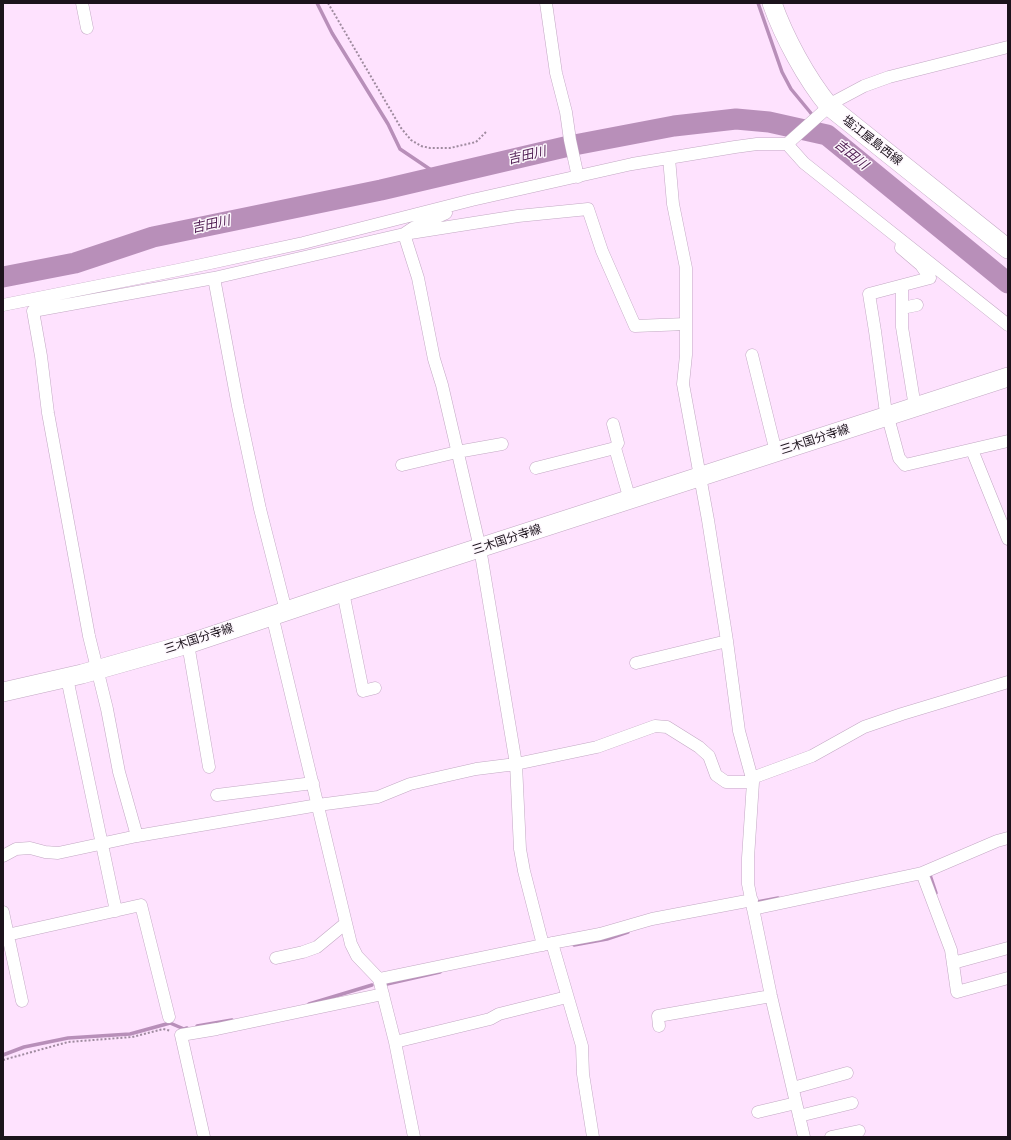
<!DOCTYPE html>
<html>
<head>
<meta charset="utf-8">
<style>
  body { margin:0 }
  #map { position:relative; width:1011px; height:1140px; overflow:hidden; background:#fee2fe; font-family:"Archivo Narrow",sans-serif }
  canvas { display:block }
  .frame { position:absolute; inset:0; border:4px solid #1c131c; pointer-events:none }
</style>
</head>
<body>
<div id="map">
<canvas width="1011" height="1140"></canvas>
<div class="frame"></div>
</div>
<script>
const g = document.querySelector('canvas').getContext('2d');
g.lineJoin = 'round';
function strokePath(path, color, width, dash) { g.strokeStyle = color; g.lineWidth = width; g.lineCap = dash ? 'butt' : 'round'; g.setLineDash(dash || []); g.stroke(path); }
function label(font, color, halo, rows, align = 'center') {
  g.font = font + ' "Archivo Narrow","Noto Sans JP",sans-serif'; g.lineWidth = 3; g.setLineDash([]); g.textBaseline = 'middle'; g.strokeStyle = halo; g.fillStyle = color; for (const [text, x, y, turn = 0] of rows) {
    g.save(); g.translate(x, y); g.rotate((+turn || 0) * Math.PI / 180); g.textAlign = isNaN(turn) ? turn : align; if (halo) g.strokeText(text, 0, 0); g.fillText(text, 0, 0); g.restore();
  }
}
strokePath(new Path2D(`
  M317,3L332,33L388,124L400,149L440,176
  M758,3L782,72L791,89L810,112L827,135
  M930,875L936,893
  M757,902L778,898
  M574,945L607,939L628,932
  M387,984L440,972
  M309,1004L372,985
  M197,1026L232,1020
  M3,1055L24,1047L68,1038L130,1034L170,1023L184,1029L187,1028`), '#b88fb9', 3.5);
strokePath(new Path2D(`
  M3,277L75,263L153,237L381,190L569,146L674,126L736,119L769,122L827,135L1008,283`), '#b88fb9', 21);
const street = new Path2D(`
  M82,3L87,28
  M546,3L556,73L566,112L570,140L578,177
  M787,144L804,163L1008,325
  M669,158L673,204L686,268V355L683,384L708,520L727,641L739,731L753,782L748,858V884L771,996L804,1137
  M446,213L413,228L404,234L418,278L434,359L442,385L480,548L516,764L520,849L524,871L543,945
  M902,241L901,248L921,265L930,278L869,294L875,331L885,406L899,458L905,465L1008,441
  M214,278L238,406L260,509L286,611
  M902,286V327L915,407
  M3,305L178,270L303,243L472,200L632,164L735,147L757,144H787L834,102L864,86L889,77L1008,47
  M902,308L917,305
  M752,355L776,452
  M613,424L618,443L615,448L630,500
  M972,450L1008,539
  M402,465L457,452L502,444
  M536,468L615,448
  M343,592L363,691L375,688
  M272,615L351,944L357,956L379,979L395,1042L414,1137
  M188,644L209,767
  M636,663L727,641
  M67,678L116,911
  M752,778L812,756L864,727L902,714L1008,682
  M217,795L313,783
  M137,836L119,772L107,709L89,636L48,413L41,356L33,311L214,278L404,234L518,216L588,209L602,251L635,326L686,324
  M3,856L16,849L30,848L45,852L58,853L137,836L318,805L378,797L410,784L476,769L516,764L597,747L655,726L667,727L699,747L709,756L716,775L726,782H753
  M922,873L951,950L957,992L1008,978
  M753,909L922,873L997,841L1008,838
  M3,912L22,1001
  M7,935L141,905L169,1017
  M552,943L582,1046L583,1074L593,1137
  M276,958L303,952L317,947L346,923
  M953,963L1008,948
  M379,979L552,943L600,934L652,919L752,900
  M659,1026L658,1016L771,996
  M395,1042L490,1019L499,1014L567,997
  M793,1088L847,1073
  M758,1112L796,1103
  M799,1116L852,1103
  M204,1137L181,1035L217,1029L383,994
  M831,1137L859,1131`);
const primary = new Path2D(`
  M772,3C784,37 806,78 829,106L1008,249
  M3,692L82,674L188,644L343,592L1008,377`);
strokePath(street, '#c2a8c3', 13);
strokePath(primary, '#c2a8c3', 20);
strokePath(new Path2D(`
  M328,3L401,128L411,140L421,146L430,148H450L476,142L487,131
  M3,1060L68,1042L132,1037L163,1029L171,1031`), '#9f8b9f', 2, [2, 2]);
strokePath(street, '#fff', 12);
strokePath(primary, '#fff', 19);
label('12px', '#1c131c', '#fdf7fd', [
  ["塩江屋島西線",872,141,38],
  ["三木国分寺線",815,440,-18],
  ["三木国分寺線",507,540,-18],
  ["三木国分寺線",199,639,-18]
]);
label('italic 13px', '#4e1b50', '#fdf7fd', [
  ["吉田川",851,155,39],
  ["吉田川",527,156,-13],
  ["吉田川",211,225,-12]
]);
</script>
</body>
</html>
